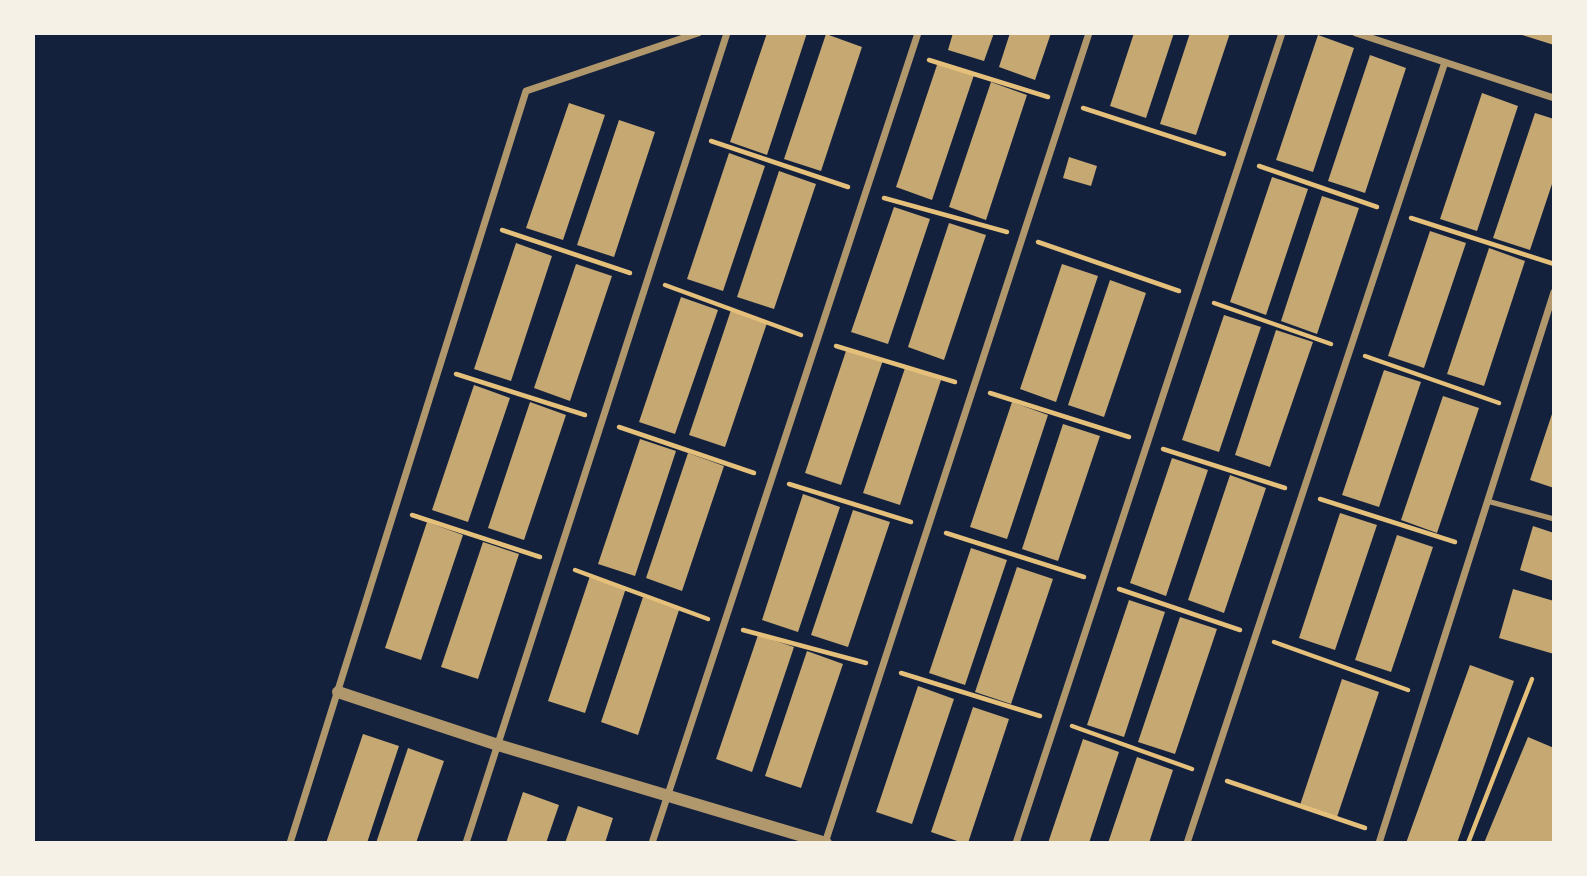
<!DOCTYPE html>
<html>
<head>
<meta charset="utf-8">
<style>
  body { margin:0 }
  #map { position:relative; width:1587px; height:876px; overflow:hidden; background:#14213d; font-family:"IBM Plex Sans",sans-serif }
  canvas { display:block }
  .frame { position:absolute; inset:0; border:35px solid #f6f1e7; pointer-events:none }
</style>
</head>
<body>
<div id="map">
<canvas width="1587" height="876"></canvas>
<div class="frame"></div>
</div>
<script>
const g = document.querySelector('canvas').getContext('2d');
g.lineJoin = 'round';
function fill(path, color) { g.fillStyle = color; g.fill(path, 'evenodd'); }
function strokePath(path, color, width, dash) { g.strokeStyle = color; g.lineWidth = width; g.lineCap = dash ? 'butt' : 'round'; g.setLineDash(dash || []); g.stroke(path); }
fill(new Path2D(`
  M767,33H807L767,155L730,142Z
  M953,33H994L984,61L948,50Z
  M1010,33H1051L1035,80L999,67Z
  M1134,33H1174L1146,118L1110,106Z
  M1190,33H1230L1196,135L1160,124Z
  M1519,33H1554V45L1519,34Z
  M826,34L862,47L821,171L784,159Z
  M1318,35L1354,48L1313,172L1276,160Z
  M1370,55L1406,68L1365,193L1328,181Z
  M938,62L974,75L932,200L896,187Z
  M991,82L1027,95L986,220L949,207Z
  M1482,93L1518,106L1477,231L1440,219Z
  M569,103L605,115L563,240L526,228Z
  M1535,113L1554,119V178L1530,250L1493,238Z
  M619,120L655,132L614,257L577,245Z
  M729,153L765,166L723,291L687,279Z
  M1069,157L1097,166L1091,186L1063,178Z
  M779,171L816,184L774,309L737,297Z
  M1272,177L1308,189L1266,315L1230,302Z
  M1322,196L1359,208L1317,334L1281,321Z
  M894,207L930,219L888,344L851,332Z
  M949,223L986,235L944,360L908,347Z
  M1430,231L1466,243L1424,368L1388,356Z
  M516,243L552,256L511,381L474,369Z
  M1489,248L1525,261L1484,386L1447,374Z
  M576,264L612,276L570,401L534,388Z
  M1062,264L1098,276L1056,402L1020,389Z
  M1110,280L1146,293L1104,417L1068,405Z
  M681,297L718,310L675,434L639,422Z
  M731,310L767,323L725,447L689,435Z
  M1224,315L1261,327L1219,452L1182,440Z
  M1276,330L1313,342L1270,467L1235,455Z
  M847,348L883,360L841,485L805,473Z
  M905,368L941,380L900,505L863,493Z
  M1384,370L1421,382L1379,507L1342,495Z
  M474,385L510,398L468,522L432,510Z
  M1443,396L1479,408L1437,533L1401,520Z
  M530,402L566,415L524,540L488,528Z
  M1012,402L1048,415L1007,539L970,527Z
  M1553,411H1554V488L1530,480Z
  M1063,424L1100,436L1058,561L1022,549Z
  M640,439L676,451L635,576L598,564Z
  M688,453L724,466L682,591L646,578Z
  M1172,458L1208,470L1166,596L1130,583Z
  M1230,475L1266,488L1224,613L1188,600Z
  M803,494L840,507L798,632L762,620Z
  M853,510L890,522L848,647L811,635Z
  M1340,513L1377,525L1335,650L1299,638Z
  M427,522L463,535L421,660L385,648Z
  M1533,526L1554,533V581L1520,570Z
  M1397,535L1433,547L1391,672L1355,660Z
  M483,542L519,554L478,679L441,667Z
  M971,548L1007,560L965,685L929,673Z
  M1017,567L1053,579L1011,704L975,692Z
  M590,576L626,588L585,713L548,701Z
  M1513,589L1554,601V654L1499,638Z
  M643,597L679,610L638,735L601,722Z
  M1129,600L1165,612L1124,737L1087,725Z
  M1180,617L1217,629L1175,754L1138,742Z
  M758,635L794,647L752,772L716,759Z
  M807,651L843,664L801,788L765,776Z
  M1470,665L1514,681L1457,843H1406Z
  M1342,679L1379,692L1337,817L1300,805Z
  M918,686L954,699L912,824L876,812Z
  M973,707L1009,719L968,843H963L931,832Z
  M363,734L399,746L387,782L367,843H326Z
  M1528,737L1554,748V843H1484Z
  M1083,739L1119,752L1107,788L1089,843H1048Z
  M408,748L444,761L432,796L416,843H376Z
  M1137,757L1173,770L1161,806L1149,843H1108Z
  M523,792L559,805L546,843H506Z
  M578,806L613,818L605,843H565Z`), '#c6a872');
strokePath(new Path2D(`
  M929,60L1048,97
  M1083,108L1224,154
  M711,141L848,187
  M1259,166L1377,207
  M884,198L1007,232
  M1411,218L1554,264
  M502,230L630,273
  M1038,242L1179,291
  M665,285L801,335
  M1214,303L1331,344
  M836,346L955,382
  M1365,356L1499,403
  M456,374L585,415
  M990,393L1129,437
  M619,427L754,473
  M1163,449L1285,488
  M789,484L911,522
  M1320,499L1455,542
  M412,515L540,557
  M946,533L1084,577
  M575,570L708,619
  M1119,589L1240,630
  M743,630L866,663
  M1274,642L1408,690
  M901,673L1040,716
  M1072,726L1192,769
  M1227,781L1365,828
  M1468,843L1532,679`), '#e5c07b', 4.5);
strokePath(new Path2D(`
  M1487,501L1554,519`), '#b1986c', 5);
strokePath(new Path2D(`
  M1356,33L1554,98
  M290,843L526,91L698,33
  M466,843L727,33
  M652,843L918,33
  M825,843L1089,33
  M1016,843L1282,33
  M1187,843L1445,62
  M1379,843L1554,292`), '#b1986c', 7);
strokePath(new Path2D(`
  M338,692L498,745L826,843`), '#b1986c', 12);
</script>
</body>
</html>
